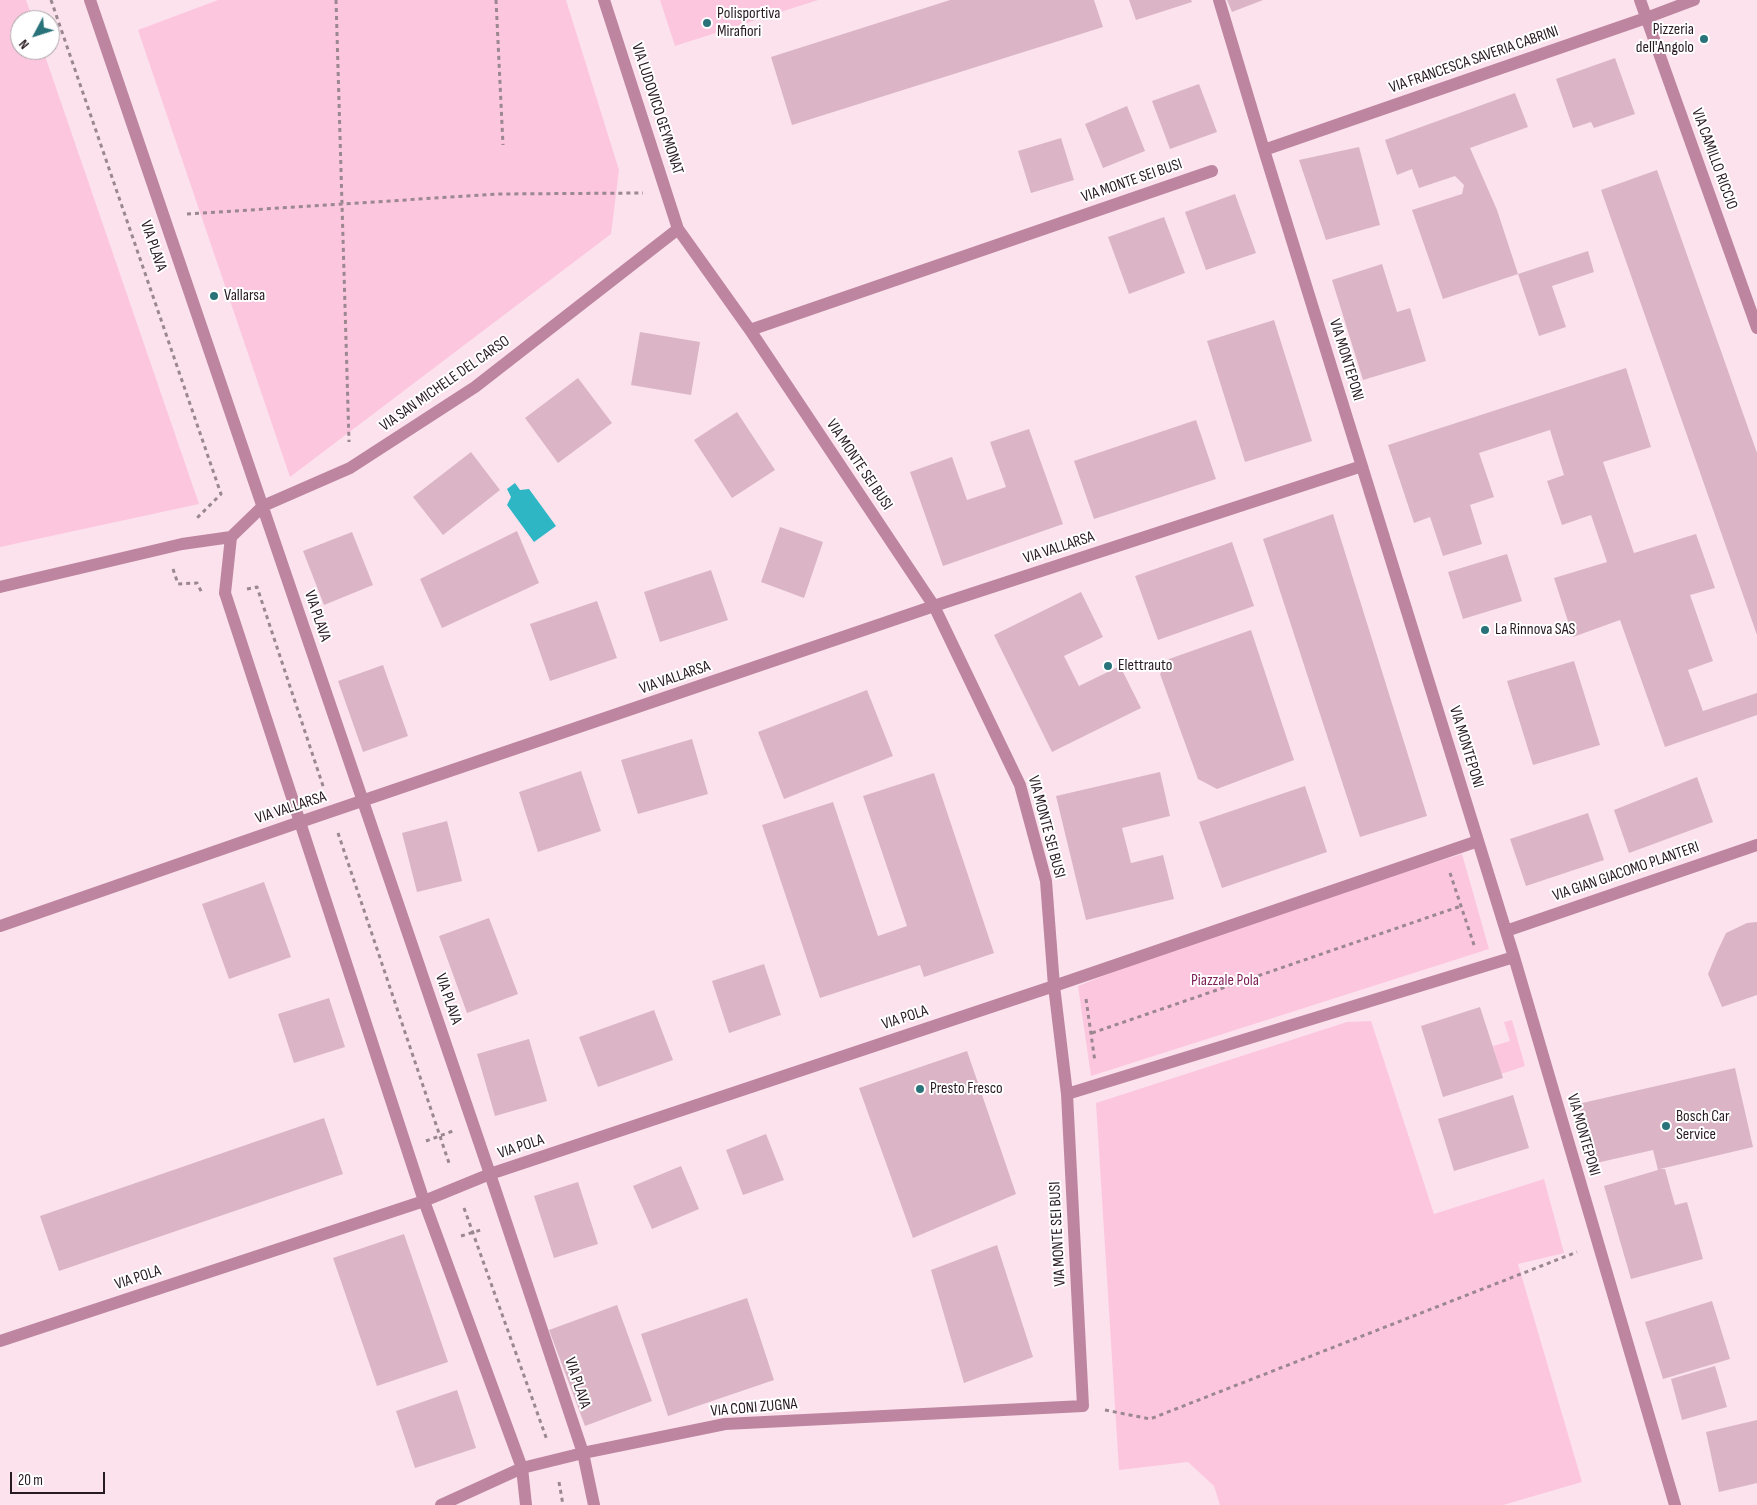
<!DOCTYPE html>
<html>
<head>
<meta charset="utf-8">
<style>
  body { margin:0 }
  #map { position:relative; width:1757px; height:1505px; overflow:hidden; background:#fbe2ed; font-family:"Sofia Sans Condensed",sans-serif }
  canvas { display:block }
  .north { position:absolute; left:10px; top:10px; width:50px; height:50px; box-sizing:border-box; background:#fff; border:1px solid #a9a3a6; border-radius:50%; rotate:230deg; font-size:14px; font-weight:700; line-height:20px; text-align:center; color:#281a21 }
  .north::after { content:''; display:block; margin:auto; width:18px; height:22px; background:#29727a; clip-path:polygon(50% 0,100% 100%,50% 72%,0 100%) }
  .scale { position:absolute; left:10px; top:1472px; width:95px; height:22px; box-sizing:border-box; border:2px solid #281a21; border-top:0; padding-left:6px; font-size:15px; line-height:18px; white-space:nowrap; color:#281a21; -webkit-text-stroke:4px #fff; paint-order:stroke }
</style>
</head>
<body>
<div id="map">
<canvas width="1757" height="1505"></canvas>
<div class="north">N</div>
<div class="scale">20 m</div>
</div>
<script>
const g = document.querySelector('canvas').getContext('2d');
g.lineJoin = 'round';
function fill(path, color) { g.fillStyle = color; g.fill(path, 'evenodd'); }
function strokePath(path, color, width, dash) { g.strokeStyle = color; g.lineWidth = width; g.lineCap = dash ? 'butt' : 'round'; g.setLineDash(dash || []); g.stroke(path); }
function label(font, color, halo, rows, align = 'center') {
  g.font = font + ' "Sofia Sans Condensed",sans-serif'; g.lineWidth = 4; g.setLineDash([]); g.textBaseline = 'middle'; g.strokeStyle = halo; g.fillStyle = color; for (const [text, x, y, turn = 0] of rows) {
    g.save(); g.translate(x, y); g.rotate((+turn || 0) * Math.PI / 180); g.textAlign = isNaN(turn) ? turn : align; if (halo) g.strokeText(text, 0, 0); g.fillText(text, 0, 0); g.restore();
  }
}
fill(new Path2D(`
  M0,0H26L33,20H20V50H43L199,504L0,547Z
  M218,0H566L619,170L611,234L290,477L138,30Z
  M660,0H818L675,46Z
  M1462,854L1489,949L1091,1076L1078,986L1207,934Z
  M1512,1020L1525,1066L1501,1074L1493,1046L1510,1041L1504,1022Z
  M1371,1021L1434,1214L1544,1179L1564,1253L1518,1264L1582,1482L1503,1505H1220L1214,1486L1188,1462L1119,1470L1096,1103L1347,1022Z`), '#fdc6df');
fill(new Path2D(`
  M515,483L520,490L529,489L556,526L534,542L507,505L511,497L507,489Z`), '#2eb6c5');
fill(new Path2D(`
  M950,0H1094L1103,27L792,125L771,57Z
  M1129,0H1191L1192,2L1136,20Z
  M1227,0H1263L1232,12Z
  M1615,58L1635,114L1594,128L1591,122L1573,128L1556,79Z
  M1199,84L1217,132L1170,149L1152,101Z
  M1515,93L1528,127L1470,148L1497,210L1518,274L1443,299L1412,210L1462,194L1464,185L1455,176L1419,188L1412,169L1397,175L1385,140Z
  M1127,106L1145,151L1103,168L1085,124Z
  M1061,138L1074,180L1031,193L1018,151Z
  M1359,147L1380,225L1326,240L1299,160Z
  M1657,170L1757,453V635L1601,190Z
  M1235,194L1256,253L1206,270L1185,212Z
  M1164,217L1185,273L1129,294L1108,237Z
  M1588,251L1594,272L1552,286L1566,327L1539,336L1518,274Z
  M1382,264L1397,312L1410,308L1426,361L1363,380L1332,280Z
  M1274,320L1312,441L1245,462L1207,341Z
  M640,332L700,342L691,395L631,385Z
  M1626,368L1651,447L1603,462L1634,553L1696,534L1715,588L1690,595L1713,661L1688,670L1703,711L1757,693V715L1665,747L1620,620L1573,637L1554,578L1607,562L1591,515L1562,525L1547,481L1564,475L1550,430L1479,453L1494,497L1470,505L1482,544L1443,556L1430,517L1414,523L1388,445Z
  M578,378L612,423L558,463L525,418Z
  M737,412L775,470L732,498L694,440Z
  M1196,420L1216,479L1094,519L1074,461Z
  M1029,429L1063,524L943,566L910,472L952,457L967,500L1006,487L990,442Z
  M471,452L500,490L443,535L413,497Z
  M1333,514L1427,816L1360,837L1263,539Z
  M780,527L823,542L804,598L761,582Z
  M517,531L539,583L442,628L420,579Z
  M352,532L373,585L324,605L303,551Z
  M1232,542L1254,606L1158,640L1135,576Z
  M1507,554L1522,601L1463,619L1448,572Z
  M711,570L728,620L660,642L644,592Z
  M1081,592L1103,637L1064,656L1079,686L1120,666L1141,708L1052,752L994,635Z
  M597,601L617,658L550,681L530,624Z
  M1251,630L1294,760L1217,789L1198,779L1160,674L1169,659Z
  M1574,661L1600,745L1533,765L1507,681Z
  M383,665L408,736L363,752L338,681Z
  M867,690L893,756L784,799L758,732Z
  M692,739L708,794L638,814L621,760Z
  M581,771L601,831L538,852L519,792Z
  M1160,772L1170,816L1122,828L1131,863L1163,855L1174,899L1086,920L1056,796Z
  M934,773L994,953L924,977L920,965L820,998L762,825L833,802L878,936L907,926L863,796Z
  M1697,777L1713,822L1629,853L1614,810Z
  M1305,786L1327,852L1222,888L1199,822Z
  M1588,813L1604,860L1526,886L1510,839Z
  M447,821L462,881L417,892L402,833Z
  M264,882L291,957L229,979L202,904Z
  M489,918L518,994L467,1013L439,936Z
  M1757,922V995L1722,1007L1708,974L1717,952L1726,933L1747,923Z
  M764,964L781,1015L729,1033L712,981Z
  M329,998L345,1047L294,1063L278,1014Z
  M1480,1007L1503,1078L1443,1097L1421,1026Z
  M654,1010L673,1060L598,1087L579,1037Z
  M529,1039L547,1101L495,1116L477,1054Z
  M967,1051L1016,1194L913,1238L859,1088Z
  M1735,1068L1753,1147L1660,1169H1665L1675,1205L1687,1202L1703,1259L1631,1279L1604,1186L1658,1170L1653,1150L1592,1164L1578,1104Z
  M1513,1095L1529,1148L1454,1171L1438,1119Z
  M324,1118L343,1174L59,1271L40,1216Z
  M766,1134L784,1180L743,1195L726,1150Z
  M681,1166L699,1209L652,1229L633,1186Z
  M578,1182L598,1244L554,1258L534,1196Z
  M404,1234L448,1362L377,1386L333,1258Z
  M997,1245L1033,1357L964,1383L931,1270Z
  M747,1298L774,1380L668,1416L641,1334Z
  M1712,1301L1730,1359L1663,1379L1645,1322Z
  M617,1305L652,1401L585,1426L549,1330Z
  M1715,1366L1727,1407L1682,1420L1671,1379Z
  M457,1390L476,1448L415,1468L396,1411Z
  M1757,1420V1483L1719,1492L1706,1432Z`), '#dbb5c6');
strokePath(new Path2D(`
  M51,0L221,494L197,518
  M336,0L349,442
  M496,0L503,145
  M187,214L498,194L643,193
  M173,569L178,584L197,583L202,593
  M247,589L257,587L324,789
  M338,833L450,1166
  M1450,873L1474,945
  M1086,999L1095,1062
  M1092,1033L1461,906
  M426,1141L453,1131
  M464,1208L547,1440
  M461,1236L484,1229
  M1105,1410L1150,1419L1577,1252
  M559,1482L563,1505`), '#9b8790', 3, [4, 4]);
strokePath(new Path2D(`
  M90,0L490,1174L583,1453L594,1505
  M1219,0L1264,150L1514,957L1675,1505
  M1640,0L1757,328
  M1264,150L1646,18L1694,0
  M750,330L1212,171
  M0,587L182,544L231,537
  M0,926L300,822L934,606L1362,466
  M1506,931L1757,845
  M1067,1094L1514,957
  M0,1341L424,1201L490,1174L1054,986L1478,841
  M441,1505L522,1468L583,1453L725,1424L1083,1406L1067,1094L1054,986L1046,881L1020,785L934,606L750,330L678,229L604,0
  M526,1505L522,1468L424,1201L225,593L231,537L263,506L350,468L475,387L678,229`), '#be85a0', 12);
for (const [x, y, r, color] of [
  [707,23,5,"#29727a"],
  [1704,39,5,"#29727a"],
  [214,296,5,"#29727a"],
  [1485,630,5,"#29727a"],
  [1108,666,5,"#29727a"],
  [920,1089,5,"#29727a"],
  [1666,1126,5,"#29727a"]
]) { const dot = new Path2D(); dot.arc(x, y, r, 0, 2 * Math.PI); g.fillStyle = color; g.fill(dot); strokePath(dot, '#fff', 2); }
label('16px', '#281a21', '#fff', [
  ["Polisportiva",717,14],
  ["Mirafiori",717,32],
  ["Pizzeria",1694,30,"right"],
  ["dell'Angolo",1694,48,"right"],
  ["Vallarsa",224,296],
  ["La Rinnova SAS",1495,630],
  ["Elettrauto",1118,666],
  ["Presto Fresco",930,1089],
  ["Bosch Car",1676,1117],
  ["Service",1676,1135]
], 'left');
label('16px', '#281a21', '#fff', [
  ["VIA FRANCESCA SAVERIA CABRINI",1474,60,-19],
  ["VIA LUDOVICO GEYMONAT",657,109,72],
  ["VIA CAMILLO RICCIO",1714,159,70],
  ["VIA MONTE SEI BUSI",1132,181,-19],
  ["VIA PLAVA",153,246,71],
  ["VIA MONTEPONI",1346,360,73],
  ["VIA SAN MICHELE DEL CARSO",445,384,-35],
  ["VIA MONTE SEI BUSI",859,465,56],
  ["VIA VALLARSA",1059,548,-18],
  ["VIA PLAVA",317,616,71],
  ["VIA VALLARSA",675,678,-19],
  ["VIA MONTEPONI",1466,747,73],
  ["VIA VALLARSA",291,808,-18],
  ["VIA MONTE SEI BUSI",1046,827,75],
  ["VIA GIAN GIACOMO PLANTERI",1626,872,-19],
  ["VIA PLAVA",448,999,71],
  ["VIA POLA",905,1018,-18],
  ["VIA MONTEPONI",1583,1135,74],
  ["VIA POLA",521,1147,-18],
  ["VIA MONTE SEI BUSI",1058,1234,-93],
  ["VIA POLA",138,1278,-18],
  ["VIA PLAVA",577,1383,72],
  ["VIA CONI ZUGNA",754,1408,-5]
]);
label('16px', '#7e1e56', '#fff', [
  ["Piazzale Pola",1225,981]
]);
</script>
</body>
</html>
